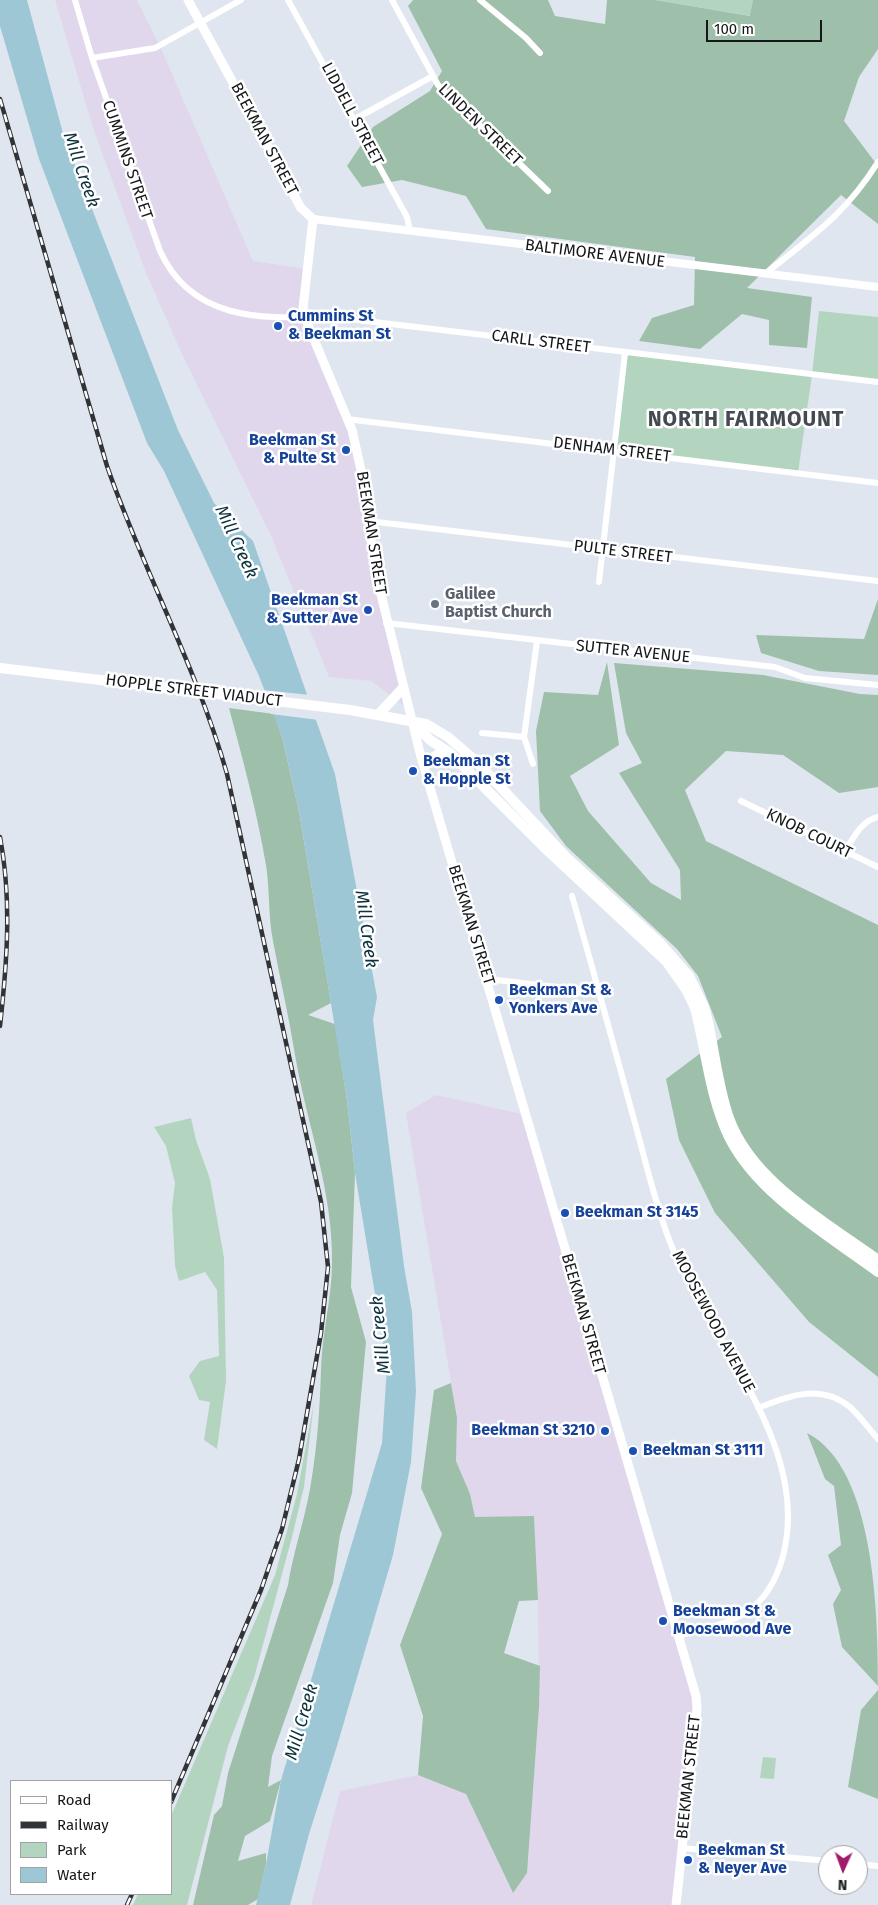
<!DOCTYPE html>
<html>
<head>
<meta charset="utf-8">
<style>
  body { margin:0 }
  #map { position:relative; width:878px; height:1905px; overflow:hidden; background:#e0e6f0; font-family:"Fira Sans",sans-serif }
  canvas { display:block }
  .legend { position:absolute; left:10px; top:1780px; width:162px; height:115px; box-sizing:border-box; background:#fff; border:1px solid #a1a2a3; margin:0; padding:6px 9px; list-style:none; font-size:15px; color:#15171a }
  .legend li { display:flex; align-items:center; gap:10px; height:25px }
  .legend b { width:25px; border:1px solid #a1a2a3 }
  .north { position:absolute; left:818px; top:1845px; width:50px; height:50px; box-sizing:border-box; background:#fff; border:1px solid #a1a2a3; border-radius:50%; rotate:182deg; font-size:14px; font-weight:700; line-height:20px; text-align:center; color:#15171a }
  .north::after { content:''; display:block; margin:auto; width:18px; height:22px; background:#a01b6a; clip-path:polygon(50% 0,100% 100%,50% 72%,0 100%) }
  .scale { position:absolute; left:706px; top:20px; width:116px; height:22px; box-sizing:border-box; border:2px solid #15171a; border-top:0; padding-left:6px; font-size:15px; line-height:18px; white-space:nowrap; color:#15171a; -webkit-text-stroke:4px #fff; paint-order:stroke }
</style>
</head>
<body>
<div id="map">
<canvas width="878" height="1905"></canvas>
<ul class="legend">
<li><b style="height:6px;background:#fff"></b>Road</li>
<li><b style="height:6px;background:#303337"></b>Railway</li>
<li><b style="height:14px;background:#b3d5bf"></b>Park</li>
<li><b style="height:14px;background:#9ec7d5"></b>Water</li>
</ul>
<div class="north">N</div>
<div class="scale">100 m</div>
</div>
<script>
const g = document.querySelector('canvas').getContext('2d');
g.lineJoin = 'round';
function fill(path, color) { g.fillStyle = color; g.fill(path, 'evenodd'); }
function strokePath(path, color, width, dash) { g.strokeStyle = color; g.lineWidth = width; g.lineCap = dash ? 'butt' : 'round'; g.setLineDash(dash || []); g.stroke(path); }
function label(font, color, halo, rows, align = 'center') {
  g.font = font + ' "Fira Sans",sans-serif'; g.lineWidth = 5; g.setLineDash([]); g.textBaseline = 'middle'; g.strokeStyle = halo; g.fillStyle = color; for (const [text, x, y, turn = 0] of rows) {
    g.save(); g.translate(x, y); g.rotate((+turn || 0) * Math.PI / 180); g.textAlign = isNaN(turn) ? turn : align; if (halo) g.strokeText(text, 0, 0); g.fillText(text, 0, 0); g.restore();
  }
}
fill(new Path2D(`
  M55,0H137L160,46L253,261L307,269L303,308L352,430L376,574L409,709L371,681L329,677L271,536L181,352L146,273L93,128Z
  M436,1095L527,1115L696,1696L676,1905H311L340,1791L418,1775L466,1793L512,1892L527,1873L539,1707L538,1600L534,1517H475L470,1494L456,1461L457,1418L406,1113Z`), '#e0d7ec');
fill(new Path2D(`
  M655,0H753L751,16Z
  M819,311L878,317V382L812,375L798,473L614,450L625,353L812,374Z
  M191,1118L196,1140L210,1179L224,1258L226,1381L217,1449L204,1440L210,1402L199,1400L189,1376L200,1361L219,1356L217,1290L205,1272L179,1281L175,1266L172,1208L175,1183L166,1146L154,1127Z
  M314,1402L304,1487L292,1537L254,1678L228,1746L187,1905H133L138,1894H171V1816L275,1575L297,1494Z
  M763,1757L776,1758L774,1779L760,1778Z`), '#b3d5bf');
fill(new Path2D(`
  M413,0H548L555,16L605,24L607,0H655L750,16L753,0H878V49L859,77L844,121L878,166V224L841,195L747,288L812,297L807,348L769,345V320L742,314L700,349L639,341L652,318L694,305L695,257L486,229L466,196L402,180L362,187L347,166L373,127L430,91L442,71L408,6Z
  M878,599V675L819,671L761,653L756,635L864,639Z
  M607,662L619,745L570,776L588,811L651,883L681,900L680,870L619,773L642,763L626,733L614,663L763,675L860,694L878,695V787L839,793L783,755L726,751L685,790L706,841L878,925V1377L809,1322L715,1213L679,1140L666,1079L722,1037L698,976L677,949L566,846L540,811L536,731L544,692L598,695Z
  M229,708L274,714L282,737L299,811L331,1003L308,1015L335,1024L347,1100L355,1173L351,1287L366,1342L352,1493L340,1535L333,1583L272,1756L268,1787L281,1780L270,1821L245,1836L238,1861L266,1853V1864L258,1899L248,1905H193L214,1815L222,1806L228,1773L288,1585C293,1553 304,1522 310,1489C317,1449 320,1409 321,1369C322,1333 332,1298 332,1262C333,1191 307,1125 295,1055C289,1017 280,979 273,941C268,916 270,890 266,865C257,812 243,760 229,708Z
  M451,1383L457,1418L456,1461L470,1494L475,1517L534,1516L538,1600L519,1601L504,1653L540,1666L539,1707L527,1873L513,1893L466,1794L418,1775L423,1716L400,1645L442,1534L421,1488L434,1390Z
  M807,1433C876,1468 878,1618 878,1686L842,1647L833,1604L841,1590L828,1555L841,1545L834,1486L825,1479Z
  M878,1690V1799L848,1787L861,1710Z`), '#9ebfaa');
fill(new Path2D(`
  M0,0H27L64,137L178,430L214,503L253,541L335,774L377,997L373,1020L404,1266L412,1312L416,1391L411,1462L393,1555L337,1746L309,1834L290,1905H256L266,1864L281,1780L382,1443L387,1367L355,1173L347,1100L299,811L282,737L259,676L164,471L147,443L39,159L0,26Z`), '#9ec7d5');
fill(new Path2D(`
  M262,690L310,695L319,720L271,714Z`), '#e0e6f0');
strokePath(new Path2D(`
  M75,0L92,58L160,251C191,319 259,320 324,316L878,382
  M288,0L407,217L410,231
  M392,0L438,85L548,191
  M480,0L526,38L540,53
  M92,58L155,48L241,0
  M355,119L433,76
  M765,274C812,236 845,215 878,162
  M346,419L878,483
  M368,521L878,581
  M599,582L625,353
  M386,623L775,667L805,678L878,685
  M482,733L524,737
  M533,764L524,737L537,641
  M741,801L878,867
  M845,851C854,837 861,821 878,817
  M572,896C593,969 613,1043 633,1116C645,1158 654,1201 670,1242C708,1340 812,1444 783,1556C777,1578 766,1599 747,1612C727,1625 701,1629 679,1636
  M488,979L599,992
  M758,1408C789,1396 820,1383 850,1407C860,1416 869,1429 878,1439
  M681,1848L828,1861
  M858,1864L878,1866`), '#fff', 6);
strokePath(new Path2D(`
  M313,219L878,287`), '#fff', 8);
strokePath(new Path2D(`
  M188,0L301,208L313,219L303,308L305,318L352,430L361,470L376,574L421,757L696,1696L697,1709L676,1905`), '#fff', 9);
strokePath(new Path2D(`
  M0,668L350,710L426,724L448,737L477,762L567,858L660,943L689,976L704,1007L708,1022C715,1054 718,1087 729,1118C752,1182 826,1222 878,1260
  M379,714L403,688
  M413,722L430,740L450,753L546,849L666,961L687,991L695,1008C706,1050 710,1098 729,1137C757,1194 828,1235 878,1272
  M424,764L438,754L450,753`), '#fff', 10);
const rail = new Path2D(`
  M0,99L107,466C143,570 197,668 227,774L321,1202L328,1267L321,1333L299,1459L282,1529L261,1590L171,1802
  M0,837C12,900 7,963 0,1026
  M127,1905L132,1894`);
strokePath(rail, '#303337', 4.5);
strokePath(rail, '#fff', 2.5, [8]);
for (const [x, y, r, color] of [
  [278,326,5,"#1a4fb4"],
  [346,450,5,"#1a4fb4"],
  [435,604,5,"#6b7280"],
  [368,610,5,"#1a4fb4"],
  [413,771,5,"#1a4fb4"],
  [499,1000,5,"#1a4fb4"],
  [565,1213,5,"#1a4fb4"],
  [605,1431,5,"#1a4fb4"],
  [633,1451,5,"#1a4fb4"],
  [663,1621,5,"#1a4fb4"],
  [688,1860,5,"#1a4fb4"]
]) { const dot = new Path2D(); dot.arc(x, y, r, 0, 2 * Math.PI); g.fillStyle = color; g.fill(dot); strokePath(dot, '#fff', 2); }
label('16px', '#15171a', '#fff', [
  ["LIDDELL STREET",352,114,62],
  ["LINDEN STREET",480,125,44],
  ["BEEKMAN STREET",264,139,62],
  ["CUMMINS STREET",127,160,71],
  ["BALTIMORE AVENUE",595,254,7],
  ["CARLL STREET",541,342,7],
  ["DENHAM STREET",612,450,7],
  ["BEEKMAN STREET",371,533,81],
  ["PULTE STREET",623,552,7],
  ["SUTTER AVENUE",633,652,6],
  ["HOPPLE STREET VIADUCT",194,691,7],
  ["KNOB COURT",809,834,26],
  ["BEEKMAN STREET",471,925,73],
  ["BEEKMAN STREET",583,1314,74],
  ["MOOSEWOOD AVENUE",713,1322,62],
  ["BEEKMAN STREET",689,1777,-84]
]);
label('bold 16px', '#164399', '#fff', [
  ["Cummins St",288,317],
  ["& Beekman St",288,335],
  ["Beekman St",336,441,"right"],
  ["& Pulte St",336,459,"right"],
  ["Beekman St",358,601,"right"],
  ["& Sutter Ave",358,619,"right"],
  ["Beekman St",423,762],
  ["& Hopple St",423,780],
  ["Beekman St &",509,991],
  ["Yonkers Ave",509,1009],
  ["Beekman St 3145",575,1213],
  ["Beekman St 3210",595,1431,"right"],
  ["Beekman St 3111",643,1451],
  ["Beekman St &",673,1612],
  ["Moosewood Ave",673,1630],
  ["Beekman St",698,1851],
  ["& Neyer Ave",698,1869]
], 'left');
label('bold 16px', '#5b616d', '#fff', [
  ["Galilee",445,595],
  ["Baptist Church",445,613]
], 'left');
label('italic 18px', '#0b323d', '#fff', [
  ["Mill Creek",81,170,71],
  ["Mill Creek",236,542,65],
  ["Mill Creek",366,929,82],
  ["Mill Creek",381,1335,-96],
  ["Mill Creek",302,1722,-74]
]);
g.letterSpacing = '1px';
label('bold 21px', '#454a52', '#fff', [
  ["NORTH FAIRMOUNT",746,420]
]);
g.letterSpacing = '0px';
</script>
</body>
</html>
